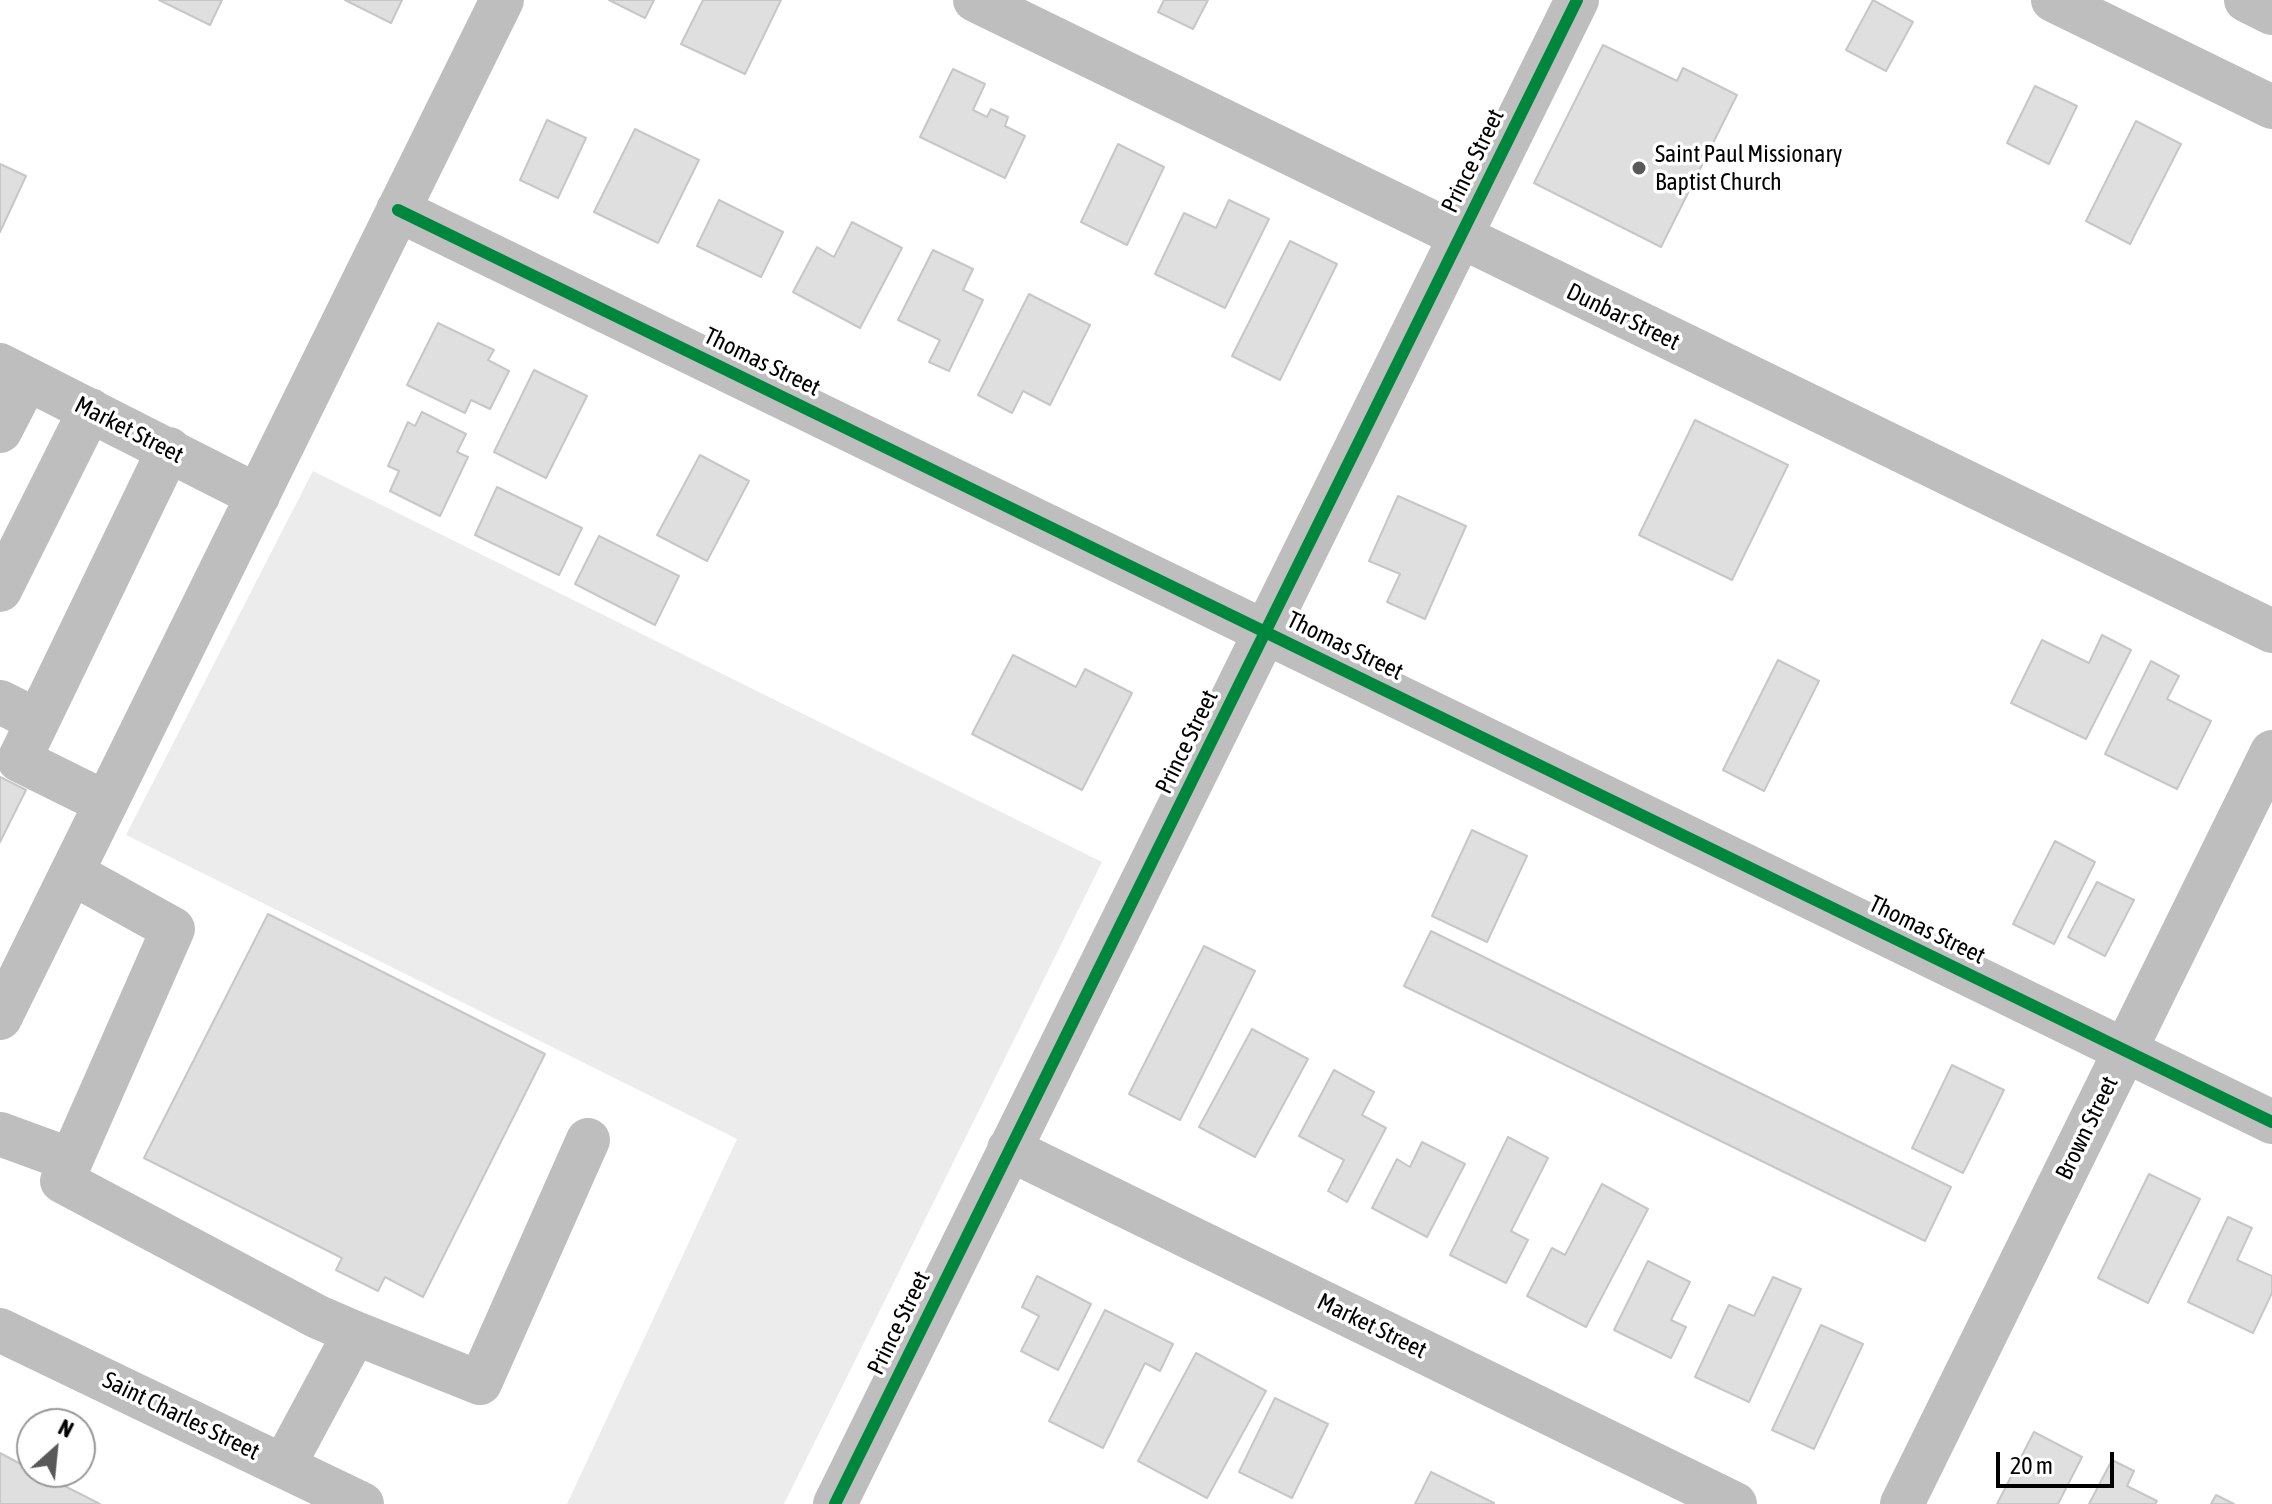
<!DOCTYPE html>
<html>
<head>
<meta charset="utf-8">
<style>
  body { margin:0 }
  #map { position:relative; width:2272px; height:1504px; overflow:hidden; background:#fff; font-family:"Asap Condensed",sans-serif }
  canvas { display:block }
  .north { position:absolute; left:16px; top:1408px; width:80px; height:80px; box-sizing:border-box; background:#fff; border:2px solid #999; border-radius:50%; rotate:27deg; font-size:22px; font-weight:700; line-height:32px; text-align:center; color:#000 }
  .north::after { content:''; display:block; margin:auto; width:28px; height:36px; background:#595959; clip-path:polygon(50% 0,100% 100%,50% 72%,0 100%) }
  .scale { position:absolute; left:1996px; top:1452px; width:118px; height:36px; box-sizing:border-box; border:4px solid #000; border-top:0; padding-left:10px; font-size:24px; line-height:28px; white-space:nowrap; color:#000; -webkit-text-stroke:6px #fff; paint-order:stroke }
</style>
</head>
<body>
<div id="map">
<canvas width="2272" height="1504"></canvas>
<div class="north">N</div>
<div class="scale">20 m</div>
</div>
<script>
const g = document.querySelector('canvas').getContext('2d');
g.lineJoin = 'round';
function fill(path, color) { g.fillStyle = color; g.fill(path, 'evenodd'); }
function strokePath(path, color, width, dash) { g.strokeStyle = color; g.lineWidth = width; g.lineCap = dash ? 'butt' : 'round'; g.setLineDash(dash || []); g.stroke(path); }
function label(font, color, halo, rows, align = 'center') {
  g.font = font + ' "Asap Condensed",sans-serif'; g.lineWidth = 7; g.setLineDash([]); g.textBaseline = 'middle'; g.strokeStyle = halo; g.fillStyle = color; for (const [text, x, y, turn = 0] of rows) {
    g.save(); g.translate(x, y); g.rotate((+turn || 0) * Math.PI / 180); g.textAlign = isNaN(turn) ? turn : align; if (halo) g.strokeText(text, 0, 0); g.fillText(text, 0, 0); g.restore();
  }
}
fill(new Path2D(`
  M313,471L1102,862L784,1504H567L737,1139L126,835Z`), '#ececec');
const building = new Path2D(`
  M159,0H222L210,25Z
  M345,0H402L391,23Z
  M609,0H654L645,18Z
  M703,0H781L745,74L681,44Z
  M1164,0H1208L1193,29L1158,12Z
  M1873,0L1913,22L1886,71L1846,50Z
  M1603,45L1677,81L1683,68L1737,95L1661,247L1534,183Z
  M953,69L985,84L973,110L987,117L991,109L1008,117L1005,126L1025,136L1005,178L920,137Z
  M2035,86L2077,106L2049,164L2007,143Z
  M547,120L586,138L558,198L520,180Z
  M2136,121L2181,144L2130,244L2086,221Z
  M635,129L699,160L658,243L594,212Z
  M1118,144L1164,167L1127,245L1081,222Z
  M0,164L26,176L0,232Z
  M719,200L783,232L761,277L697,246Z
  M1229,200L1269,219L1225,308L1155,274L1184,213L1216,228Z
  M852,222L902,248L860,328L793,292L817,247L834,257Z
  M1290,241L1337,264L1280,380L1232,356Z
  M933,250L973,269L963,290L983,300L949,371L929,362L940,340L898,320Z
  M1029,294L1090,325L1050,405L1023,391L1012,413L978,395Z
  M438,323L494,350L488,360L509,371L490,409L471,400L465,413L407,385Z
  M534,370L587,396L546,478L494,452Z
  M422,412L466,434L457,452L468,457L440,516L390,491L399,471L388,466L408,422L415,426Z
  M1695,420L1788,465L1732,580L1639,535Z
  M700,455L749,481L707,561L657,535Z
  M497,487L582,528L559,575L475,535Z
  M1398,496L1466,526L1425,619L1387,602L1400,574L1369,561Z
  M599,536L679,576L655,625L575,584Z
  M2102,635L2131,650L2086,739L2011,703L2042,640L2089,663Z
  M1013,655L1076,687L1085,669L1132,693L1082,790L972,734Z
  M1778,660L1819,681L1764,791L1723,770Z
  M2151,661L2179,676L2167,699L2211,721L2177,789L2105,754Z
  M0,777L26,790L0,842Z
  M1472,830L1527,856L1487,942L1432,916Z
  M2055,841L2095,862L2054,944L2013,924Z
  M2097,882L2134,900L2105,956L2068,937Z
  M268,914L545,1054L423,1297L385,1277L378,1291L336,1270L342,1258L144,1158Z
  M1431,931L1951,1187L1925,1241L1404,986Z
  M1204,946L1255,971L1180,1120L1129,1094Z
  M1252,1029L1308,1059L1255,1157L1199,1127Z
  M1952,1065L2004,1090L1963,1173L1912,1148Z
  M1334,1070L1374,1092L1362,1115L1386,1128L1347,1202L1328,1191L1344,1160L1299,1136Z
  M1508,1137L1548,1158L1511,1231L1528,1240L1506,1283L1450,1255Z
  M1422,1142L1465,1164L1427,1237L1372,1208L1397,1159L1410,1167Z
  M2149,1174L2200,1199L2148,1303L2098,1278Z
  M1602,1184L1648,1209L1586,1327L1527,1296L1552,1248L1565,1255Z
  M2228,1217L2252,1228L2237,1260L2272,1276V1293L2253,1333L2188,1302Z
  M1648,1261L1690,1282L1671,1320L1686,1327L1671,1358L1614,1330Z
  M1037,1276L1091,1304L1058,1370L1021,1351L1039,1316L1022,1307Z
  M1773,1277L1801,1289L1749,1402L1695,1377L1729,1305L1754,1316Z
  M1105,1310L1173,1344L1160,1371L1145,1363L1103,1448L1049,1421Z
  M1821,1325L1863,1344L1814,1449L1772,1430Z
  M1196,1353L1266,1391L1207,1498L1138,1461Z
  M1275,1398L1328,1424L1292,1498L1239,1472Z
  M2034,1432L2082,1457L2058,1504H1997Z
  M0,1453L32,1470V1472H37L100,1504H0Z
  M2112,1460L2134,1471L2127,1486L2157,1501L2155,1504H2089Z
  M1431,1472L1494,1503V1504H1415Z
  M2216,1495L2234,1504H2211Z`);
fill(building, '#dfdfdf');
strokePath(building, '#c7c7c7', 2);
strokePath(new Path2D(`
  M975,0L2272,631
  M2053,0L2272,107
  M2246,0L2272,13
  M398,210L2272,1122
  M0,365L258,496
  M0,431L27,379
  M0,590L90,410
  M0,702L38,721
  M106,803L19,760L169,449
  M72,873L173,929L62,1181L318,1317L355,1333L284,1465
  M0,1018L502,0
  M0,1134L71,1160
  M1009,1149L1735,1504
  M0,1330L362,1504
  M355,1333L480,1383L588,1140
  M835,1504L1577,0
  M1902,1504L2272,752`), '#bebebe', 44);
strokePath(new Path2D(`
  M398,210L2272,1122
  M835,1504L1577,0`), '#00873e', 12);
for (const [x, y, r, color] of [
  [1639,168,8,"#595959"]
]) { const dot = new Path2D(); dot.arc(x, y, r, 0, 2 * Math.PI); g.fillStyle = color; g.fill(dot); strokePath(dot, '#fff', 3); }
label('24px', '#000', '#fff', [
  ["Saint Paul Missionary",1655,154],
  ["Baptist Church",1655,182]
], 'left');
label('24px', '#000', '#fff', [
  ["Prince Street",1473,161,-64],
  ["Dunbar Street",1623,317,26],
  ["Thomas Street",762,362,26],
  ["Market Street",129,430,27],
  ["Thomas Street",1345,646,26],
  ["Prince Street",1187,742,-64],
  ["Thomas Street",1927,930,26],
  ["Brown Street",2087,1128,-64],
  ["Prince Street",899,1323,-64],
  ["Market Street",1372,1326,26],
  ["Saint Charles Street",181,1416,26]
]);
</script>
</body>
</html>
